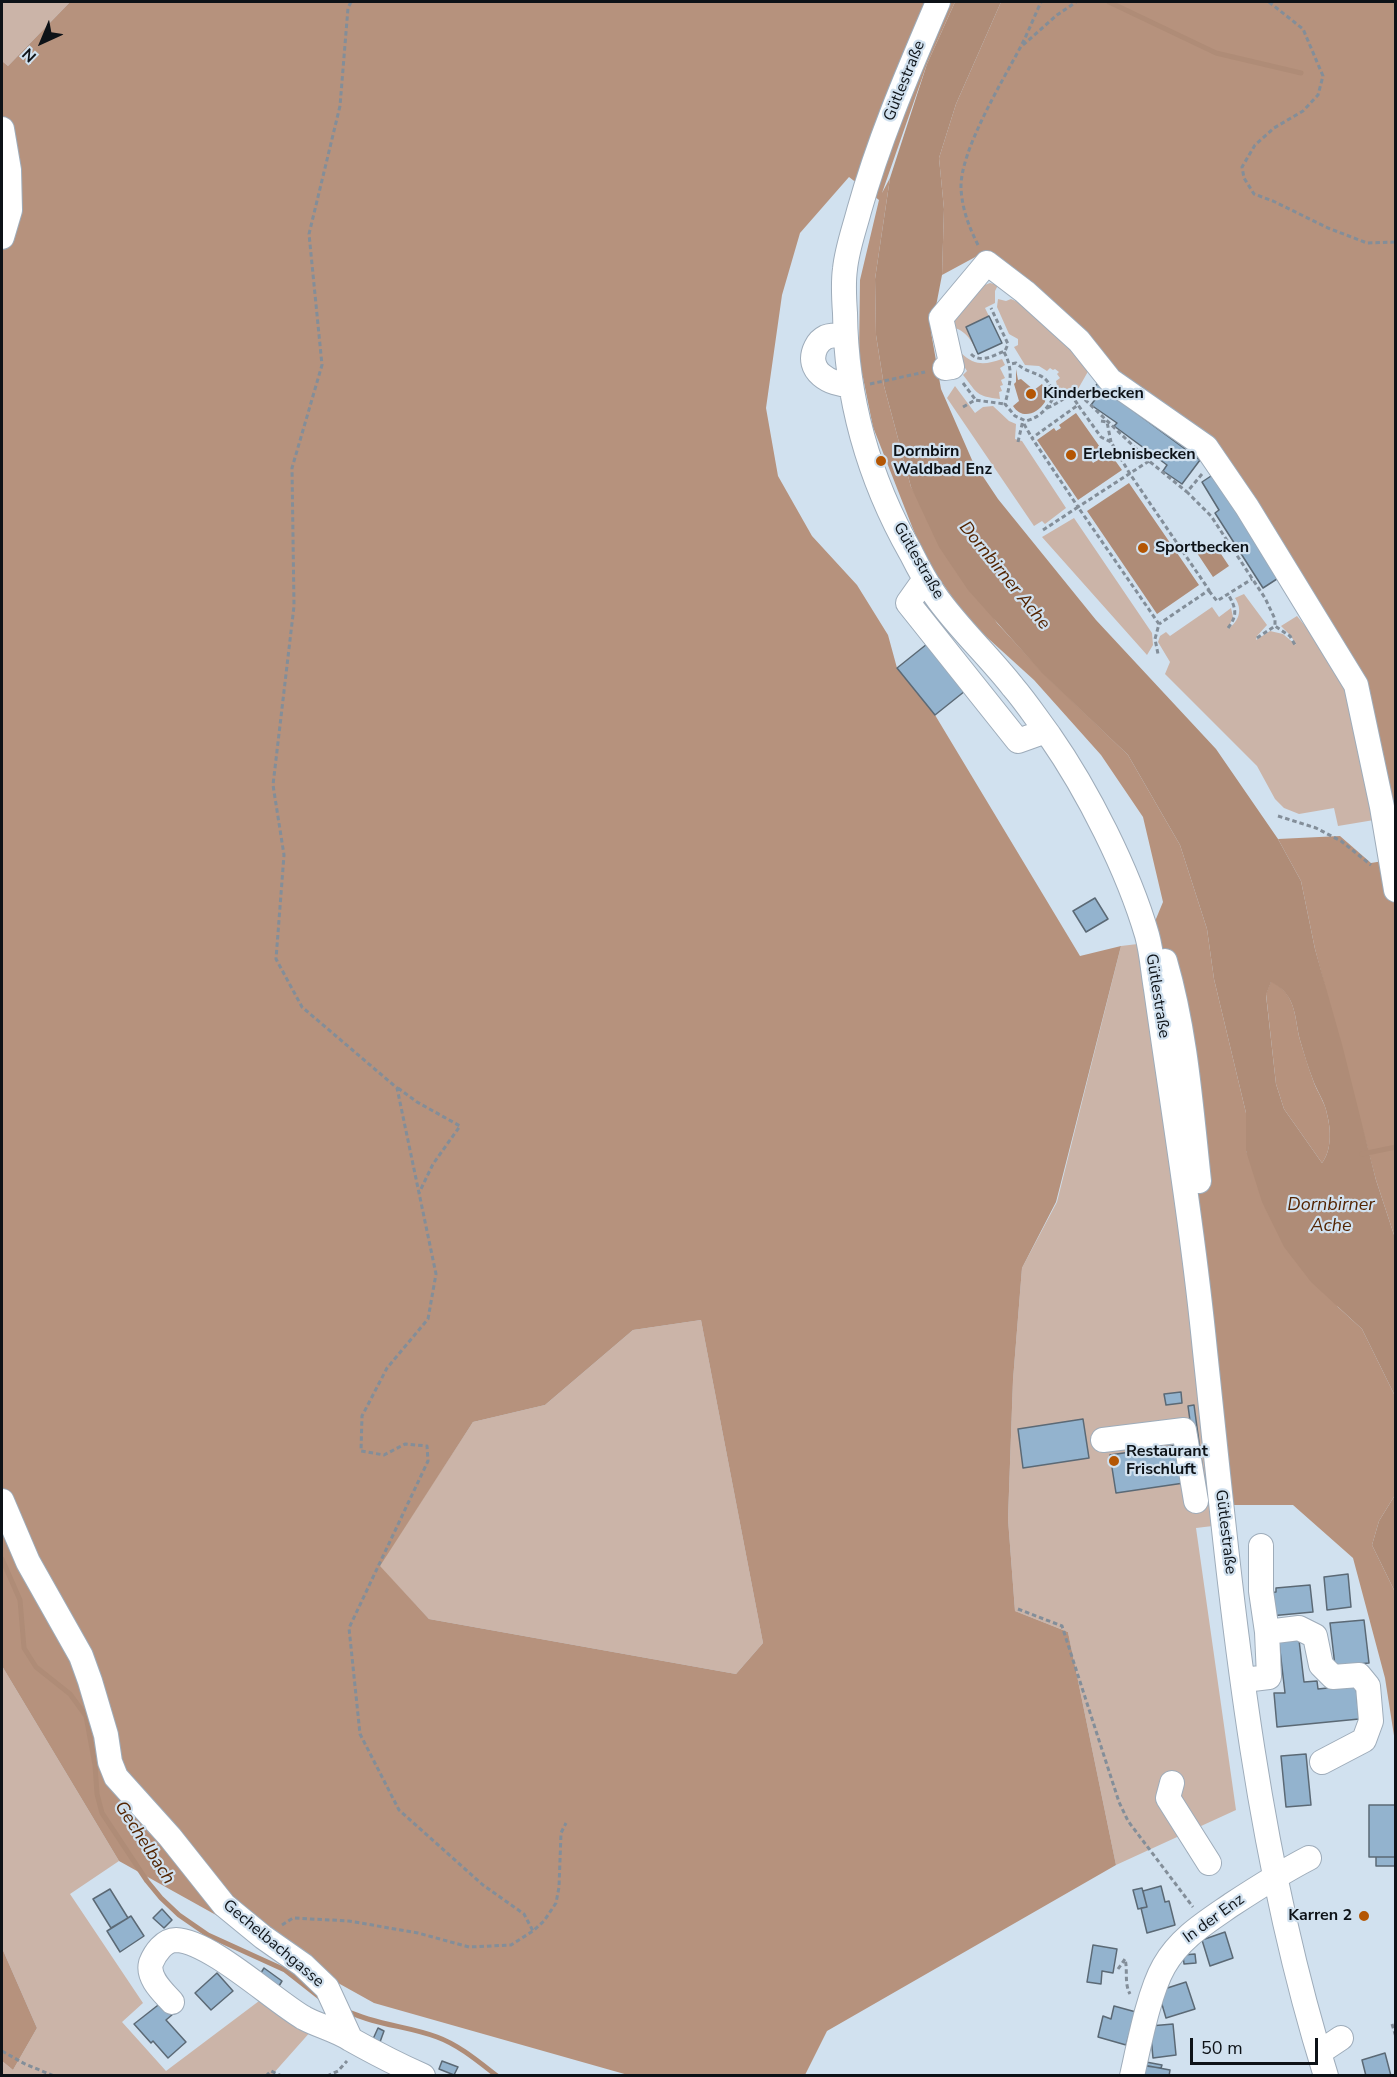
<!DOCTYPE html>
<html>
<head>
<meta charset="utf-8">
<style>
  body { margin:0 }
  #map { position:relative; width:1397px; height:2077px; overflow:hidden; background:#d1e1ef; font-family:"Nunito Sans",sans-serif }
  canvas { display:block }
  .frame { position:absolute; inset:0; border:3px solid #0d1217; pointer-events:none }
  .north { position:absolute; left:12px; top:12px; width:60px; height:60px; -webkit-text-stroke:4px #d1e1ef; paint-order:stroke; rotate:224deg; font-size:16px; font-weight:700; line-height:24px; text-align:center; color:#0d1217 }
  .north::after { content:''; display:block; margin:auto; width:21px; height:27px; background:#0d1217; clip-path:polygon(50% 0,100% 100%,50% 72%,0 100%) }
  .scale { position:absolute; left:1190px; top:2038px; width:128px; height:27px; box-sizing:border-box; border:3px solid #0d1217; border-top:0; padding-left:8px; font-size:18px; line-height:21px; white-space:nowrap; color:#0d1217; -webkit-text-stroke:4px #d1e1ef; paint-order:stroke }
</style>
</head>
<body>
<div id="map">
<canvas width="1397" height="2077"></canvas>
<div class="frame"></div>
<div class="north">N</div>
<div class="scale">50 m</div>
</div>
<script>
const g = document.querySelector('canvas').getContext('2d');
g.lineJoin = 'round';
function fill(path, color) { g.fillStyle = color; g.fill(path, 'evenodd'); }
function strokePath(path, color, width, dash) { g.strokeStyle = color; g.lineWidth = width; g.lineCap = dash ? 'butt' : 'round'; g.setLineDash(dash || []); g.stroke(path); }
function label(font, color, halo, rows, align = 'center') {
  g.font = font + ' "Nunito Sans",sans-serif'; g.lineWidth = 4.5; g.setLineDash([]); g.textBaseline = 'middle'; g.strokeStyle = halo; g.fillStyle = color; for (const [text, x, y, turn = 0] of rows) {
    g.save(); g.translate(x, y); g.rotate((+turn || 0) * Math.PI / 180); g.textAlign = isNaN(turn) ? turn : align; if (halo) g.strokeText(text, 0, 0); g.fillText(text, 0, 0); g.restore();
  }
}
fill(new Path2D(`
  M2,2H70L8,66L2,61Z
  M990,283L998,285L995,291V303L985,308L1002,343L978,354C971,339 965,329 948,326L977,288Z
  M998,299L1006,301L1011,299L1020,303L1025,301L1090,368L1078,389L1069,390L1060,399L1056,381L1060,378L1057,374L1059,372L1055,369L1053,370L1050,368L1047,371L1039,366L1025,365L1014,347L1018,345V339L1009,334L997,307Z
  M961,353C975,366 985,365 1002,359L1005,365L1000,368L1005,378L1001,380L1003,385L1000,386L1002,391L999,392L1000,399C976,396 978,394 963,375L967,371L957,355Z
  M955,386L975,413L983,407L993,406L1009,421L1016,424L1015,439L1022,441L1066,508L1045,524L1042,521L1034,526L947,398Z
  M1074,518L1152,633L1153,645L1147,655L1042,537Z
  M1244,594L1267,625L1257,636L1256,640L1270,631L1283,634L1296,645L1291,636L1281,626L1297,616C1308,630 1322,644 1331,660C1357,705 1365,769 1374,820L1338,826L1334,808L1299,814L1284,808L1275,799L1257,766L1165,674L1170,662L1158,642L1160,636L1166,632L1170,636L1212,607L1219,617L1231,608L1233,617L1228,629C1239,621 1243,610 1235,598Z
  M1146,943L1221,1525L1196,1528L1236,1810L1116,1865L1068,1632L1015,1611L1008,1519L1013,1380L1022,1268L1057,1202L1121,946Z
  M701,1320L763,1643L736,1674L429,1619L379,1566L473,1422L545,1405L633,1330Z
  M2,1666L119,1861L70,1894L143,2003L122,2022L166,2071L263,1998L312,2030L272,2075H2V2061L13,2070L37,2028L2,1948Z`), '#cbb4a8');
fill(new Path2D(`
  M70,2H955L927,64L882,193L890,178L875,279L876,335L884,386L911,487L997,623L1043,673L1128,755L1180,845L1207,929L1214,979L1246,1113V1151L1338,1307L1362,1329L1395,1396V1495L1379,1521L1372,1545L1395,1592V1742L1385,1678L1353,1558L1293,1505H1218L1146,943L1163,902L1143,817L1101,755L1034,680L969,621L924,557L873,427L859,358L860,280L879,200L849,177L800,233L782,295L766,408L778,476L812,536L857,585L888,635L897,668L935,715L1080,956L1121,946L1056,1202L1022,1268L1013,1380L1008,1519L1015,1611L1068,1632L1116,1865L827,2031L805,2075H628L374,2003L119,1861L2,1666V61L8,66ZM701,1320L763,1643L736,1674L429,1619L380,1566L473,1422L545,1405L633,1330Z
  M1001,2H1395V825L1367,686L1258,502L1213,437L1117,370L979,255L942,275L944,209L939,158L956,104Z
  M1340,836L1371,863L1395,859V1238L1376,1180L1315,949L1301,881L1278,839Z
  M1271,981C1297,995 1294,1016 1300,1040C1304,1053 1308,1067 1313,1080C1317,1092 1325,1102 1327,1114C1331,1130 1332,1150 1322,1163L1284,1109L1276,1084L1266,994Z
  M2,1948L37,2028L13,2070L2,2061Z`), '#b6927d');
fill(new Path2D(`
  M955,2H1001L956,104L939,158L944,209L942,275L931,332L941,389L972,460L998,499L1096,620L1216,749L1278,839L1301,881L1315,949L1343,1048L1376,1180L1395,1238V1396L1362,1329L1311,1282L1284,1247L1262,1202L1246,1151V1113L1214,979L1207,929L1180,845L1128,755L1042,673L968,590L939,547L911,487L884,386L876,335L875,279L890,178L927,64ZM1271,982C1297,995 1294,1016 1300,1040C1304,1054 1308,1067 1313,1080C1317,1091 1325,1102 1327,1114C1331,1129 1332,1150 1322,1163L1284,1109L1276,1084L1266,995Z
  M1016,369L1018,380L1021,379L1034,390L1042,384L1046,391L1045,402C1037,414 1022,420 1013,406L1019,401L1014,384L1016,382Z
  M1076,413L1102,450L1090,458L1093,463L1109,452L1122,470L1078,500L1037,440L1054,428L1056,431L1061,428L1059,425Z
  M1129,483L1199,585L1157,614L1087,511Z
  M1213,542L1229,566L1213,577L1197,553Z
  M1395,1495V1592L1372,1545L1379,1521Z`), '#af8c77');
strokePath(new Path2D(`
  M1109,2L1216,53L1301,73
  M1362,1154L1396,1147
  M2,1559L20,1600L24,1648L36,1667L70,1694L86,1716L95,1765L97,1794L102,1813L147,1881L161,1898L179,1915L208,1935L285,1970L322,1999
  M347,2011C376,2025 408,2026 437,2037C459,2045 479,2062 497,2076`), '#af8c77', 5);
const building = new Path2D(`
  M989,316L1002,343L978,354L966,327Z
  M1097,384L1200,460L1182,484L1163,471L1167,465L1114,426L1117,423L1091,405L1097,397L1091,393Z
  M1214,474L1280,577L1263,588L1215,513L1219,510L1202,482Z
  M927,644L965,691L935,715L897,668Z
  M1095,898L1108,919L1086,932L1073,911Z
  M1181,1392L1182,1403L1166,1405L1164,1394Z
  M1194,1405L1204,1479H1198L1188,1406Z
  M1083,1419L1089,1458L1023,1468L1018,1429Z
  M1178,1445L1184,1483L1116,1493L1110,1455Z
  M1348,1574L1351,1607L1327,1610L1324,1577Z
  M1310,1585L1313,1612L1270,1616L1267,1593L1276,1592V1588Z
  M1364,1620L1369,1663L1335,1666L1330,1623Z
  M1299,1640L1304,1682L1317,1681L1318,1689L1356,1685L1359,1719L1277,1727L1274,1693H1285L1279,1642Z
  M1306,1754L1311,1805L1286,1807L1281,1756Z
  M1369,1805H1396V1857H1369Z
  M1376,1857H1395V1866H1376Z
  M1161,1886L1165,1902L1169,1901L1175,1925L1147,1933L1141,1908L1147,1907L1143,1891Z
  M1142,1888L1147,1907L1138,1909L1133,1890Z
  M110,1889L128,1918L111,1928L93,1899Z
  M162,1909L172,1920L164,1928L153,1918Z
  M131,1916L144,1936L120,1952L107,1931Z
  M1225,1932L1233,1958L1210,1966L1202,1940Z
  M1093,1945L1117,1949L1113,1973L1102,1971L1101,1984L1087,1982Z
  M1195,1954L1196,1963L1184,1964L1183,1955Z
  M264,1968L282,1981L276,1991L257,1979Z
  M217,1973L233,1991L211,2010L195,1993Z
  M1186,1982L1195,2009L1166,2018L1158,1991Z
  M162,2002L173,2014L166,2020L186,2042L168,2058L153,2041L151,2043L134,2024Z
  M1114,2006L1136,2012L1126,2045L1098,2037L1103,2016L1111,2019Z
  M1173,2024L1176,2055L1153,2058L1150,2026Z
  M378,2028L384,2031L380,2042L373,2039Z
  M1385,2053L1391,2076H1366L1362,2060Z
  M442,2061L458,2067L454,2075L439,2069Z
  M1146,2062L1162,2065L1161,2068L1146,2066Z
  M1138,2064L1170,2070L1169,2076H1136Z`);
fill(building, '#93b3ce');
strokePath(building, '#5b6975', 1.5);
const minor = new Path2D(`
  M938,2C909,70 879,139 859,211C854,230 847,249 845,269C843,283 844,299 845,313C846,398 869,479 911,553C918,567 926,582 935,595C958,628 988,655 1013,687C1026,702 1037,719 1049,735C1088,791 1128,870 1147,935C1152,953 1153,972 1156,989C1173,1110 1193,1230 1205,1351C1231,1594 1252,1841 1326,2076
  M2,129L9,170L10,210L2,237
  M845,335C839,335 831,335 826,337C822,339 818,343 816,347C804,371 831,385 850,385
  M945,368L952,367L941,318L987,263L1025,292L1079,341L1110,380L1206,447L1247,507L1356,685L1382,807L1396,890
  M925,579L908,603L920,618L1018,741L1046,731
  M1165,961C1186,1033 1191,1108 1199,1181
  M1103,1440L1184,1430L1196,1501
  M2,1501L28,1562L81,1656L90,1681L106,1735L110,1762L116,1777L170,1837L224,1905L263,1937L303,1965L327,1988L350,2038
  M1261,1546V1591L1267,1632
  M1244,1680L1269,1677L1267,1632L1299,1628L1315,1636L1321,1665L1333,1677L1359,1675L1368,1686L1371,1721L1364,1740L1322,1762
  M1172,1783L1168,1798L1209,1863
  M172,2002C163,1992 147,1978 151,1963C155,1953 164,1940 176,1940C210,1941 273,2000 304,2018C319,2026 336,2030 350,2039C375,2053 396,2064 423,2076
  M1320,2052L1341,2038
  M1132,2076C1139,2045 1149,1992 1164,1966C1180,1938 1205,1923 1231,1905C1257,1888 1282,1872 1309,1858`);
strokePath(minor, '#9eacba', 26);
strokePath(new Path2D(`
  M351,2L348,8L340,106L309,234L322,365L292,468L294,606L273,785L284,855L276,959L302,1007L397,1088L436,1274L428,1319L387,1368L362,1416L361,1451L384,1455L405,1444L427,1446L428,1461L349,1628L360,1734L399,1810L483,1885L524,1914L533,1931
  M1269,2L1303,29L1323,76L1318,95L1303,111L1274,128L1255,145L1242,167L1244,178L1254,194L1273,201L1328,228L1367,243L1396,242
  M1023,45L1057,15L1076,2
  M978,245C969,227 962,209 961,188C960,151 1002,82 1020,48C1028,33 1034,17 1041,2
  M1004,352C1014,370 1010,384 1005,404L1015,416L1026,421C1040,417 1046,410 1054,397C1047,368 1034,379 1016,363L1010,364
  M971,354C981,364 994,355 1005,351L1008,344L991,308
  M963,383L975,399
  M870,384L925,372
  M1071,394L1078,405
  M963,407L975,400L1005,404
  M1047,408C1059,403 1066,396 1077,392L1149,461L1187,492
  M1101,421L1107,422L1111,442
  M1024,424L1032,438
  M1018,442L1023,420
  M1149,461L1078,507L1032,438L1078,405L1101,437L1111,442L1130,474L1209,590L1159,624
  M1202,474L1187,492L1211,516L1265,598L1275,619V626
  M1043,530L1078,507L1159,624L1155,639L1158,654
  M1209,591L1217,601L1252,579
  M1228,628C1238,615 1236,608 1228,594
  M1257,638L1275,626L1290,636L1295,645
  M1278,816L1316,828L1341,841L1371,865
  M398,1088L417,1102L460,1126L433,1164L419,1193
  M1018,1609L1062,1626L1119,1802L1128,1821L1193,1907
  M282,1925L293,1918L349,1921L418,1933L469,1947L511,1945L533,1931L544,1921L556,1903L559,1887L561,1833L566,1823
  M1118,1969L1125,1959C1128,1971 1124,1983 1130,1994
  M1392,2024L1396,2037
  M2,2051L25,2064L54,2076
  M266,2076L271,2071L282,2076
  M327,2076L338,2071L347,2061`), '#838e99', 3, [4.5, 3]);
strokePath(minor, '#fff', 24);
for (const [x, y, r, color] of [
  [1031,394,6,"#b45604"],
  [1071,455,6,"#b45604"],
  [881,461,6,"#b45604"],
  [1143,548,6,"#b45604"],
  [1114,1461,6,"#b45604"],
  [1364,1916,6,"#b45604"]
]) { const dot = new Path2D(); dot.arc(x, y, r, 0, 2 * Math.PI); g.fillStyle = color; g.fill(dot); strokePath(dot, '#d1e1ef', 2); }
label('16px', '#0d1217', '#d1e1ef', [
  ["Gütlestraße",905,81,-68],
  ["Gütlestraße",918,561,60],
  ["Gütlestraße",1157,996,81],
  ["Gütlestraße",1225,1532,83],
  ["In der Enz",1214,1919,-36],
  ["Gechelbachgasse",273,1944,40]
]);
label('bold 16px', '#0d1217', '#d1e1ef', [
  ["Kinderbecken",1043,394],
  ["Dornbirn",893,452],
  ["Waldbad Enz",893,470],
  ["Erlebnisbecken",1083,455],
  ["Sportbecken",1155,548],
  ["Restaurant",1126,1452],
  ["Frischluft",1126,1470],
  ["Karren 2",1352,1916,"right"]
], 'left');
label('italic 18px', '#532401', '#d1e1ef', [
  ["Dornbirner Ache",1004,576,51],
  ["Dornbirner",1331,1206],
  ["Ache",1331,1227],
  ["Gechelbach",144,1843,57]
]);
</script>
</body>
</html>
